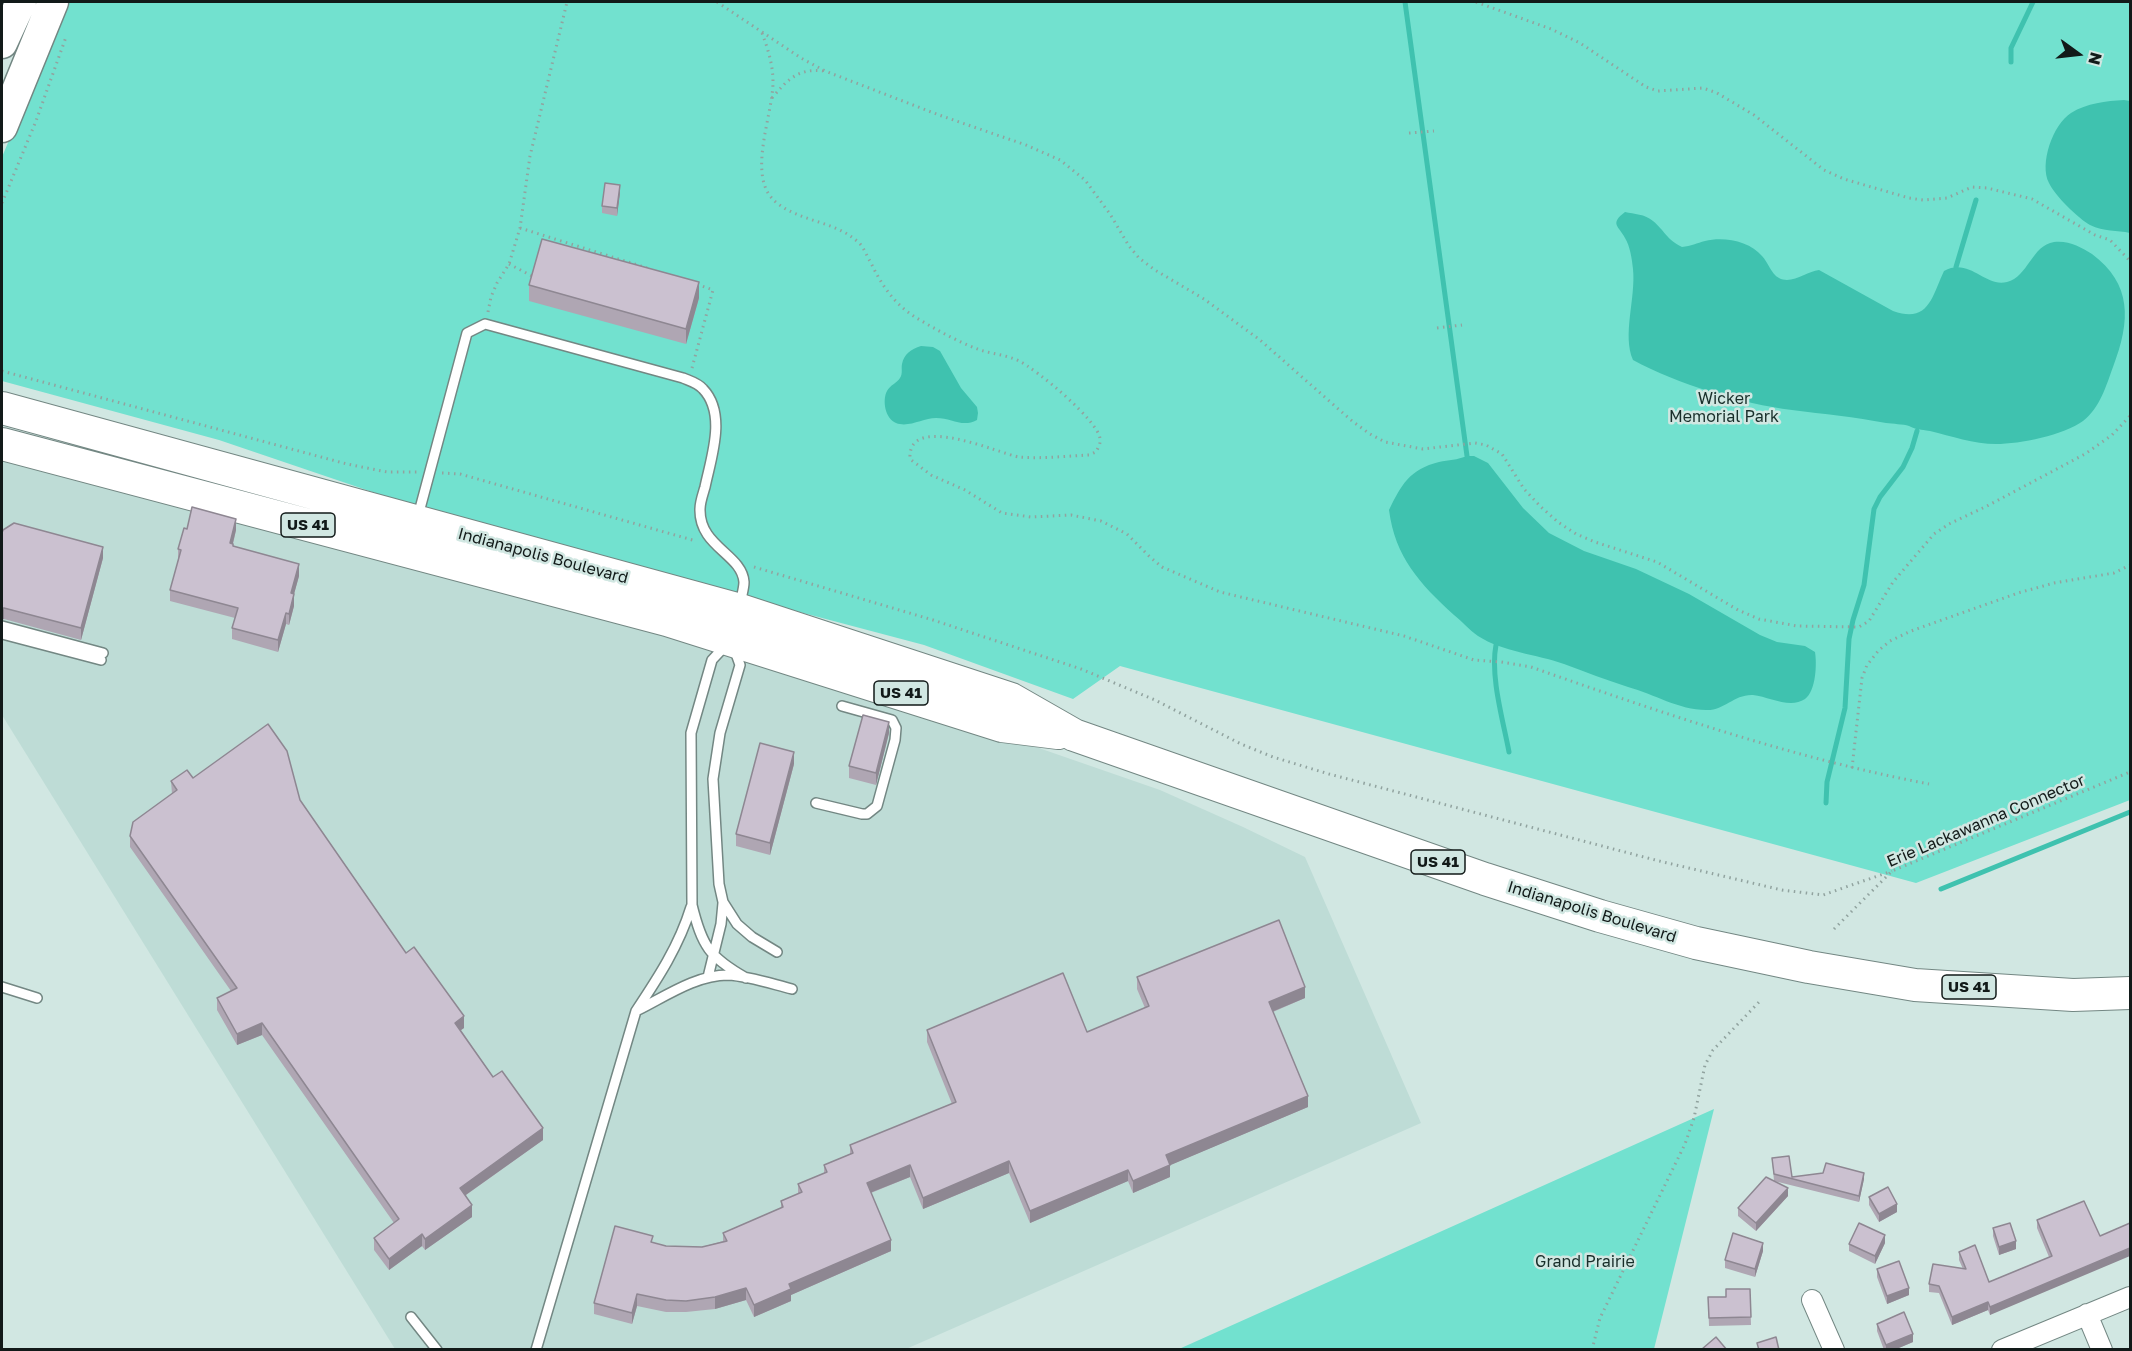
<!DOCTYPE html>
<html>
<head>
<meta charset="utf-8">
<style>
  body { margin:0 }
  #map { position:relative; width:2132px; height:1351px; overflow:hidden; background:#d1e7e2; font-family:"Golos Text",sans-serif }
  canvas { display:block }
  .frame { position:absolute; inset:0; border:3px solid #121a19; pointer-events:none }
  .north { position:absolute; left:2048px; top:24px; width:60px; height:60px; -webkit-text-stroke:4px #d1e7e2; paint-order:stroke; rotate:105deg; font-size:16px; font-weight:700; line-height:24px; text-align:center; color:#121a19 }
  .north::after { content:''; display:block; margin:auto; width:21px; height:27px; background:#121a19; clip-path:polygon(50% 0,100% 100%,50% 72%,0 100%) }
</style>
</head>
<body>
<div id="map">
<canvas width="2132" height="1351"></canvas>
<div class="frame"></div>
<div class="north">N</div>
</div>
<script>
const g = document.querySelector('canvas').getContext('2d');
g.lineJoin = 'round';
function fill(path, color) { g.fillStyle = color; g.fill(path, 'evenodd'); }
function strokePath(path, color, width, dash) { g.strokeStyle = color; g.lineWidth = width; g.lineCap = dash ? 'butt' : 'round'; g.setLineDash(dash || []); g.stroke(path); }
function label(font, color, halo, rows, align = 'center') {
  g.font = font + ' "Golos Text",sans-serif'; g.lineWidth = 5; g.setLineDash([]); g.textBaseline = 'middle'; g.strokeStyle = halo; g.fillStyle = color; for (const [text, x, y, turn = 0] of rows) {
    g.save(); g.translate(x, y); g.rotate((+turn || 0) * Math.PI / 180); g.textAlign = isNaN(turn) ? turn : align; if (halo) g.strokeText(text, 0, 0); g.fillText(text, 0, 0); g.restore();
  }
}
fill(new Path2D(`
  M2,453L463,573L984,729L1160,790L1243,827L1305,857L1421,1123L906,1349H395L2,715Z`), '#bedcd6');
fill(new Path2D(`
  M67,2H2130V800L1916,883L1120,666L1073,699L924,645L509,535L390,498L219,440L2,381V157Z
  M1714,1109L1654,1349H1179Z`), '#72e1cf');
fill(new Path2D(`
  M2124,100L2130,101V233C2117,230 2104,232 2090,225C2078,218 2055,196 2049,183C2039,164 2053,124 2071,113C2087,103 2106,101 2124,100Z
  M1625,212C1634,214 1645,214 1653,221C1665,231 1666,239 1682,247C1691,246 1697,243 1705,241C1723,236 1750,241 1762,256C1768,262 1771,274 1779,278C1792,285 1807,271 1819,270L1893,311C1929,324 1932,296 1944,271C1970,257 1985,288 2007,282C2028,277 2032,245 2054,242C2068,240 2081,247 2092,254C2132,284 2131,320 2113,367C2106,386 2100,408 2083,421C2064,435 2020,444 1996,444C1974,444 1951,436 1930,431C1919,429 1919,431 1909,426C1903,424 1893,424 1886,423C1855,417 1824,414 1792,410C1742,404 1677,384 1633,360C1622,335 1636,298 1633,269C1632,259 1630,246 1625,238C1619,226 1609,224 1625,212Z
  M921,346L933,347L940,351L961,388L977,407L978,413L977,420C962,428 952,418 936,418C923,418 909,428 896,423C885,419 882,400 887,391C890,385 897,383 900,378C903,373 901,369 902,364C904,354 911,349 921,346Z
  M1467,456H1474L1488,463L1523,508L1549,533L1584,551L1636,569L1689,594L1760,635L1777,642L1805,646L1815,652C1817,664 1816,691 1805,699C1790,709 1770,697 1753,695C1734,694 1724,711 1706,710C1679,710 1654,694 1628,687C1606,680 1586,672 1564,664C1536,654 1503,652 1478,636C1469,630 1462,621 1454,615C1420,584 1395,557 1389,510C1401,485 1410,469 1439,462C1449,460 1457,460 1467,456Z`), '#3fc2af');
strokePath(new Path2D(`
  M1405,2L1467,456
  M2011,62V48L2033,2
  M1956,267L1976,200
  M1496,645C1490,676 1503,720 1509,752
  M1826,803L1827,782L1845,708L1849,639L1853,620L1864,585L1874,509L1880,497L1903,467L1912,448L1917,431
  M1941,889L2130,812`), '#3fc2af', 5);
const service = new Path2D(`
  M418,516L467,333L485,324L683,378C690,381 698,383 703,389C727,414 711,458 705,487C703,494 700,502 700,509C699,547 742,554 744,582C744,589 741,597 740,605
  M2,626L103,653
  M2,634L101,660
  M726,645L712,660L691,733L692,905C702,946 709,957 746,978
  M734,648L740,665L720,733L713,779L719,884L723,902L737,924L752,937L777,952
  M816,803L862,814H867L877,806L895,740L896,728L892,720L842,706
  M708,977L721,924L723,903
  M2,987L37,998
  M638,1010C666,996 696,975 728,975C749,976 772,984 792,989
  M411,1317L437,1350
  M536,1350L636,1011C658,978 679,946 691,907`);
const minor = new Path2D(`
  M1812,1300L1834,1350
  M2087,1314L2102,1350
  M2002,1350L2130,1297`);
const primary = new Path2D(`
  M2,43L21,2
  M2,127L53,2`);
const trunk = new Path2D(`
  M2,408L740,610L1011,699L1074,735L1485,879L1600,916L1696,943L1809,967L1915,985L2073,995L2130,993
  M2,444L667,620L1002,726L1058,733`);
strokePath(service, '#738783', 12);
strokePath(minor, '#738783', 22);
strokePath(primary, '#738783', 33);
strokePath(trunk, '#738783', 34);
strokePath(new Path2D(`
  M717,2L801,58L825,71L939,115L1026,145L1060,160L1085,180L1110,214L1129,246L1139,258L1155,270L1204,299L1260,340L1352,421L1370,434L1385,442L1423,449L1475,443L1486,445L1502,454L1524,489L1540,506L1558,522L1576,534L1595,542L1657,562L1738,610L1759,619L1797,626L1859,627L1869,621L1893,582L1934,534L1949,524L1987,506L2085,454L2112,435L2130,416
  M1476,2L1551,29L1580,43L1646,87L1658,91L1703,88L1717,93L1754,115L1824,170L1844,179L1909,198L1923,200L1947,198L1972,187L1987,188L2032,199L2095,235L2110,240L2130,261
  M762,33C768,49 773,65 773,82C773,116 745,179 777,203C801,222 835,221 858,242C864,247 866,255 870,261C881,284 893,303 915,317C935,329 958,342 980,350C993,354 1007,355 1019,361C1036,369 1099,421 1100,439C1101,443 1098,448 1096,452L1089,455C1066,456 1042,459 1019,457C1000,454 907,411 910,459L931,475L965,490L1002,513L1031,517L1071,515L1101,521L1127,534L1150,557L1162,567L1220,592L1404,636L1474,660L1501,662L1531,667C1662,713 1793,758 1929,784
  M772,98C787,80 798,68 823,71
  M1409,133L1434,131
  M2,203L36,121L66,37
  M520,228L647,268
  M509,264L534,277
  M488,312L491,297L497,283L509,264L520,228L530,156L567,2
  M1437,328L1462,325
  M692,368L713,290L696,284
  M2,371L347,464L387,472H417
  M442,473L460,474L696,541
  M754,567L933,620L1081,669L1155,700L1241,744L1273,757L1329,774L1659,861L1782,890L1823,895L1892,871
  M1852,768L1862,678L1867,665L1879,650L1890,641L1911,631L2018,593L2054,583L2114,573L2130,565
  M1834,929L1892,871L2130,772
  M1592,1350L1600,1318L1685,1144L1694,1118L1705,1065L1713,1050L1760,1001`), '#91a39f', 3, [1.5, 4.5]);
strokePath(service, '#fff', 9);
strokePath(minor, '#fff', 20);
strokePath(primary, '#fff', 30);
strokePath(trunk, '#fff', 32);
fill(new Path2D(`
  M620,193L617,216L602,213V206Z
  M529,285L699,298L686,344L529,301Z
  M187,529L236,530L233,544V547L299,576L294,594V606L289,625L286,624L278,652L232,639V628L235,618L170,601V590L178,561V549Z
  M2,533L103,558L81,640L4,619Z
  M889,733L876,785L849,778V766Z
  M794,764L770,855L736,846V834Z
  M193,778L300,800L406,953L464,1028L461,1030L493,1077L543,1140L466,1195L472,1217L425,1250L422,1246L389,1270L374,1250V1238L394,1223L262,1035L237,1045L217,1010V998L231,991L130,847V836L172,794L171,781Z
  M1137,977L1305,998L1273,1012L1308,1107L1170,1165V1177L1133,1193L1128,1181L1030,1223L1009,1173L923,1209L910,1177L871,1193L891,1251L791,1295V1301L754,1317L746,1300L715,1309L686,1312H666L637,1306L632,1324L594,1314V1303L653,1243L666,1246L702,1247L723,1241V1233L781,1208V1201L798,1194V1184L824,1173V1165L850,1154V1145L952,1104L927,1042V1030L1087,1032L1145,1008L1137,989Z
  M1772,1158L1792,1177L1864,1179L1859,1202L1774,1181L1788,1196L1756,1231L1738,1216V1208L1774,1181Z
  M1869,1197L1897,1212L1879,1222L1869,1205Z
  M2037,1220L2100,1236L1990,1315L1988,1310L1952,1325L1939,1293L1929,1292V1284L1963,1269L1959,1260V1252L1989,1282L2049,1257L2037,1228Z
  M1993,1228L2016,1249L1999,1255L1993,1236Z
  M1885,1243L1875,1264L1849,1251V1244Z
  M1763,1251L1755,1277L1725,1268V1260Z
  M1877,1269L1909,1295L1887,1304L1877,1277Z
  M1750,1289L1751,1325L1709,1326L1708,1297H1726Z
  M1877,1324L1913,1342L1894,1350H1884L1877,1331Z`), '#afa6b3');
fill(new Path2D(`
  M620,185V193L617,216V208Z
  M699,282V298L686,344V329Z
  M236,519V530L230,555V543Z
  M103,547V558L81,640V628Z
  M299,564V576L291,605V593Z
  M294,594V606L289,625V614Z
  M2,608H4V619L2,620Z
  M286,613V624L278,652V640Z
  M889,722V733L876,785V773Z
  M794,752V764L770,855V843Z
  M1305,987V998L1269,1013V1002Z
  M464,1016V1028L455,1034V1023Z
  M262,1023V1035L237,1045V1034Z
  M1308,1096V1107L1166,1167V1155Z
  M543,1128V1140L460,1199V1188Z
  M1009,1161V1173L923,1209V1198Z
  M910,1165V1177L867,1194V1183Z
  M1170,1165V1177L1133,1193V1181Z
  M1128,1170V1181L1030,1223V1211Z
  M1864,1173V1179L1859,1202V1196Z
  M1788,1188V1196L1756,1231V1223Z
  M1897,1204V1212L1879,1222V1214Z
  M472,1205V1217L425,1250V1239Z
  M422,1234V1246L389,1270V1259Z
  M1885,1235V1243L1875,1264V1256Z
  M891,1240V1251L791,1295V1301L754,1317V1305L789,1284Z
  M2016,1241V1249L1999,1255V1247Z
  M1763,1243V1251L1755,1277V1269Z
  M2130,1248V1256L1990,1315V1307Z
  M746,1288V1300L715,1309V1297Z
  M1909,1288V1295L1887,1304V1296Z
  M637,1294V1306L632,1324V1313Z
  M1988,1302V1310L1952,1325V1317Z
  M1913,1334V1342L1894,1350H1886V1345Z`), '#8e8792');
const building = new Path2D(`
  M605,183L620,185L617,208L602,206Z
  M542,239L699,282L686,329L529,285Z
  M192,507L236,519L230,543L233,544V546L299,564L291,593L294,594L289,614L286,613L278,640L232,628L238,608L170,590L181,550L178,549L184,528L187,529Z
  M14,523L103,547L81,628L4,608H2V533L3,530Z
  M863,715L889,722L876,773L849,766Z
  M268,724L287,751L300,800L406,953L414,947L464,1016L455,1023L493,1077L502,1071L543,1128L460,1188L472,1205L425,1239L422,1234L389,1259L374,1238L399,1219L262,1023L237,1034L217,998L237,988L130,836L133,822L177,790L171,781L187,770L193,778Z
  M760,743L794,752L770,843L736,834Z
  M1279,920L1305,987L1269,1002L1308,1096L1166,1155L1170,1165L1133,1181L1128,1170L1030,1211L1009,1161L923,1198L910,1165L867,1183L891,1240L789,1284L791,1289L754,1305L746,1288L715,1297L686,1301L666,1300L637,1294L632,1313L594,1303L615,1226L653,1236L651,1242L666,1246L702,1247L727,1241L723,1233L783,1207L781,1201L802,1192L798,1184L827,1172L824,1165L853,1153L850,1145L956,1102L927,1030L1063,973L1087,1032L1149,1006L1137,977Z
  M1789,1156L1792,1177L1823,1173L1826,1163L1864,1173L1859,1196L1774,1174L1772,1158Z
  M1766,1177L1788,1188L1756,1223L1738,1208Z
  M1888,1187L1897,1204L1879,1214L1869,1197Z
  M2084,1201L2100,1236L2130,1223V1248L1990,1307L1988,1302L1952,1317L1939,1286L1929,1284L1933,1264L1966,1269L1959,1252L1975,1245L1989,1282L2052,1256L2037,1220Z
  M1859,1223L1885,1235L1875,1256L1849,1244Z
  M2010,1223L2016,1241L1999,1247L1993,1228Z
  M1733,1233L1763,1243L1755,1269L1725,1260Z
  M1899,1261L1909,1288L1887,1296L1877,1269Z
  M1726,1289H1750L1751,1317L1709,1318L1708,1297H1726Z
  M1904,1312L1913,1334L1886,1345L1877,1324Z
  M1716,1337L1727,1350H1703L1702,1349Z
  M1776,1337L1779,1350H1759L1757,1343Z`);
fill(building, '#cbc1d0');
strokePath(building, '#8e8792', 1.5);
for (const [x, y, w] of [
  [308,525,54],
  [901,693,54],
  [1438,862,54],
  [1969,987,54]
]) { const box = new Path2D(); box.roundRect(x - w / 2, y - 12, w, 24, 4.5); g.fillStyle = '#d1e7e2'; g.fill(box); strokePath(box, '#121a19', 1.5); }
label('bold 15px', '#121a19', null, [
  ["US 41",308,525],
  ["US 41",901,693],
  ["US 41",1438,862],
  ["US 41",1969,987]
]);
label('16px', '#182e2a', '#d1e7e2', [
  ["Wicker",1724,399],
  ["Memorial Park",1724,417],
  ["Grand Prairie",1585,1262]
]);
label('16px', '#121a19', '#d1e7e2', [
  ["Indianapolis Boulevard",543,556,15],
  ["Erie Lackawanna Connector",1986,821,-23],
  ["Indianapolis Boulevard",1592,912,17]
]);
</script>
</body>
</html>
